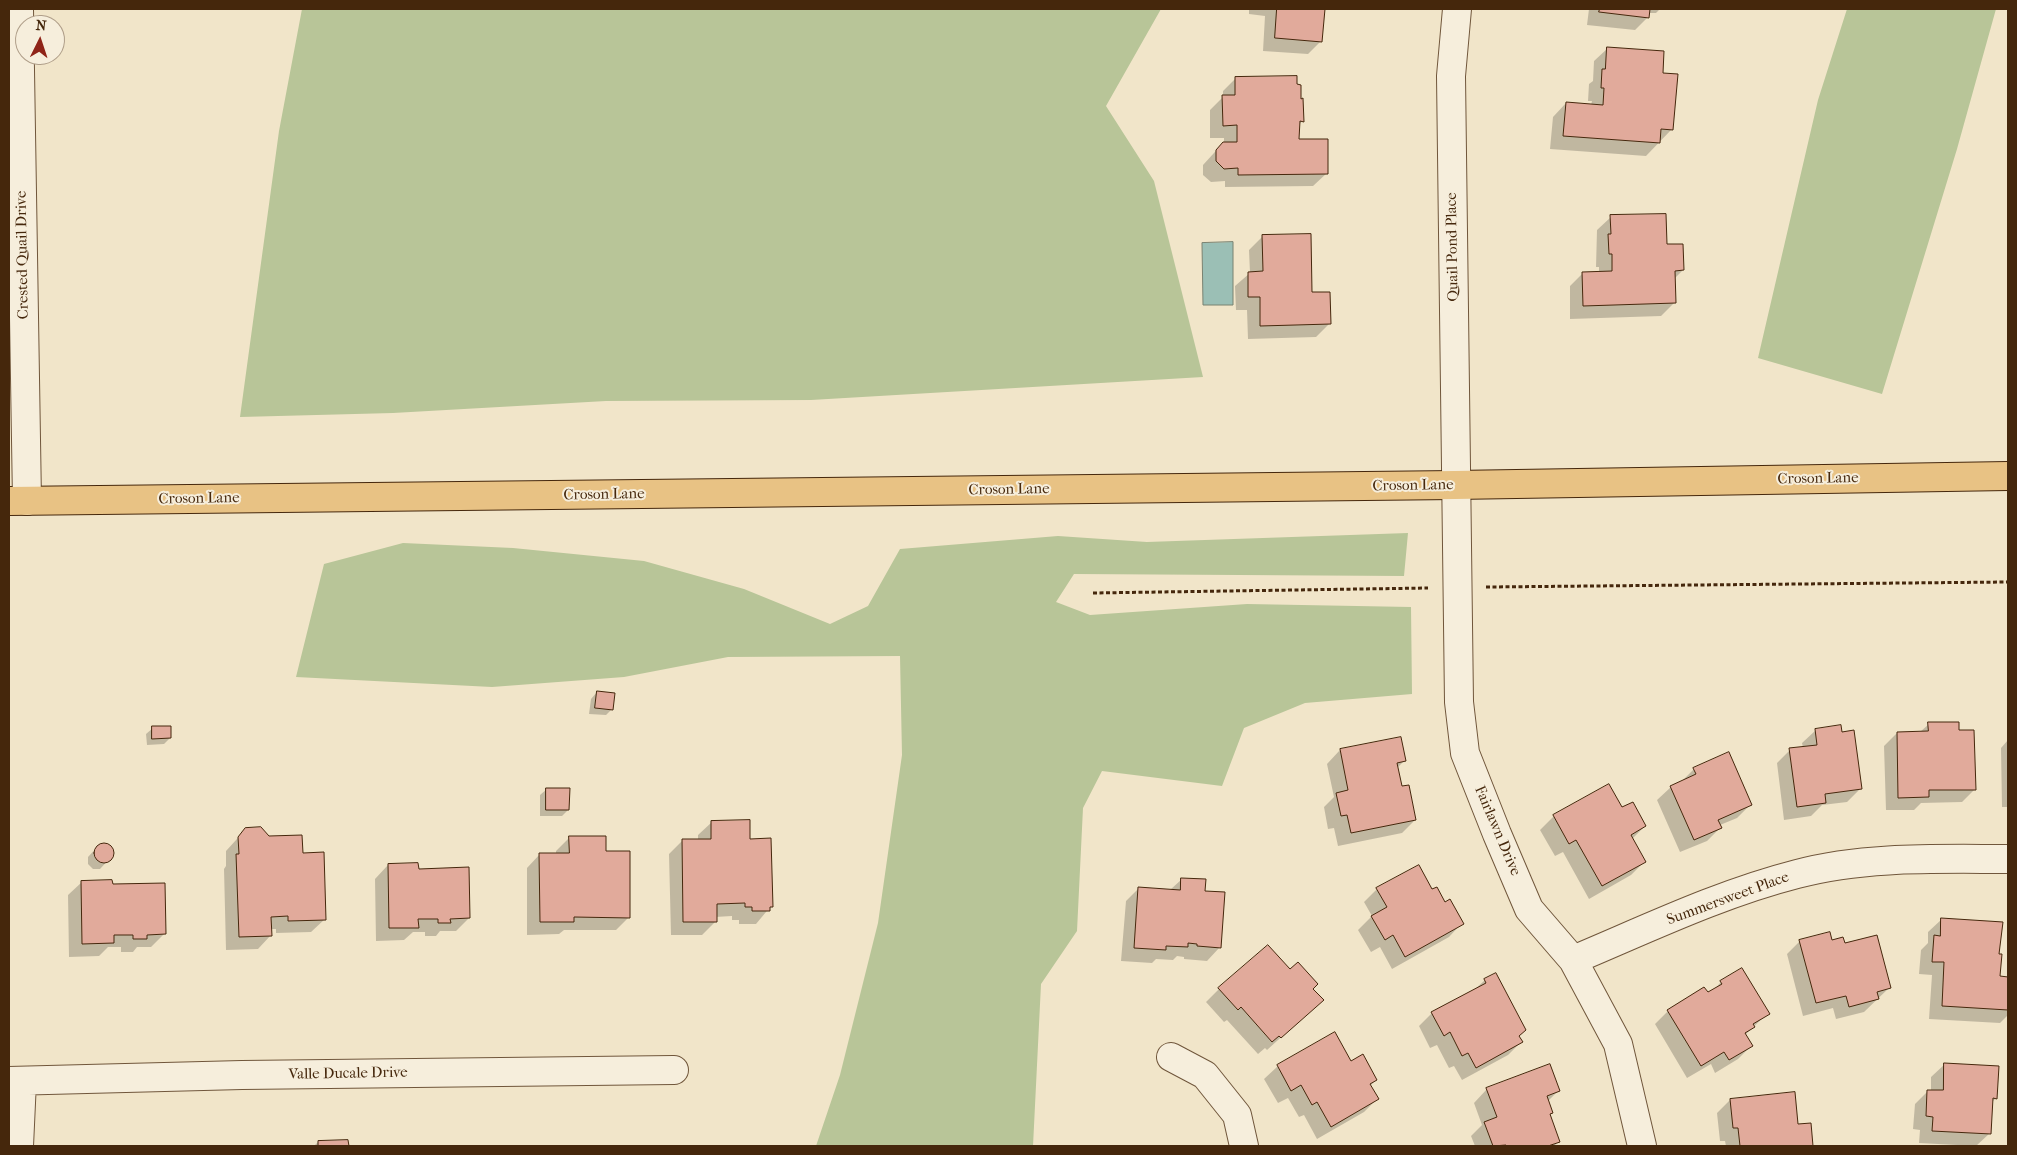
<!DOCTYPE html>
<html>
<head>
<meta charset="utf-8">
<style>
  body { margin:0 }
  #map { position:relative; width:2017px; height:1155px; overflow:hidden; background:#f1e5c9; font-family:"IM FELL French Canon",serif }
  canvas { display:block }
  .frame { position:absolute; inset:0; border:10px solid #45270c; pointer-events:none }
  .north { position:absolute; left:15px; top:15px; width:50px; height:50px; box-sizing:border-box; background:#f6eedc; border:1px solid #af9e89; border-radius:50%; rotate:4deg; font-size:14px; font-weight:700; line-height:20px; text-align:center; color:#45270c }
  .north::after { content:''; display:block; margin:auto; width:18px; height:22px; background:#8f2418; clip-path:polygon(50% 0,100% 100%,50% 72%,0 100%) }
</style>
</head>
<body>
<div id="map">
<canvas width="2017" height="1155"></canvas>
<div class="frame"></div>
<div class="north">N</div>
</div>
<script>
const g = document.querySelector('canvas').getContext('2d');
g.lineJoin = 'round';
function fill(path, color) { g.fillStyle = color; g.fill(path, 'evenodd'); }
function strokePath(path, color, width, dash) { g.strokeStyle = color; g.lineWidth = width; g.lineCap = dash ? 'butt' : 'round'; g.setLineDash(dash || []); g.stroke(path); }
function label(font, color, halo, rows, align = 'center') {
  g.font = font + ' "IM FELL French Canon",serif'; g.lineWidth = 4; g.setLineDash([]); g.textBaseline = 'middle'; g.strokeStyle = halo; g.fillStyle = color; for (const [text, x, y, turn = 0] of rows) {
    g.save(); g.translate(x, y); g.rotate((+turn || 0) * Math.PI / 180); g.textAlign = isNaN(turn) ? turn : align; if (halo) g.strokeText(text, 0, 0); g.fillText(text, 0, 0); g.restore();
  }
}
fill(new Path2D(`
  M302,9H1161L1106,106L1154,181L1203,377L811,400L606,401L393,413L240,417L279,131Z
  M1847,9H1996L1957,149L1882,394L1758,358L1818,100Z
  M1408,533L1404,576L1074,574L1056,602L1090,615L1247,604L1411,607L1412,694L1305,703L1244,728L1222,786L1102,771L1083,808L1077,931L1041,984L1033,1146H816L840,1075L878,923L902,755L900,656L728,657L624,677L492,687L296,677L324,564L403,543L513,548L644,561L744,589L830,624L868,606L900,549L1058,536L1147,542Z`), '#b8c598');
const water = new Path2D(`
  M1233,242V305H1203L1202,243Z`);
fill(water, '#9bbfb5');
strokePath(water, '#798271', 1);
fill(new Path2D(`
  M1249,9H1323L1321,41L1308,54L1263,51L1265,16L1249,14Z
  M1589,9H1660L1656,13H1648V17L1635,30L1587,25Z
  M1608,48L1662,75L1672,129L1646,156L1550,149L1553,117L1566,103L1591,105L1592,101H1588L1589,84L1593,81L1594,61Z
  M1236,78L1302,121L1299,125L1298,141L1327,173L1313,186L1225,187V181L1211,182L1203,175V165L1224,142V138H1210V110L1223,97V91Z
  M1611,217L1666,245L1683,270L1674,279V303L1661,316L1570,319V286L1583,273L1599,272V267H1596L1597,230Z
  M1262,237L1311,294L1329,324L1316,337L1248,339L1247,310H1236L1235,286L1250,273L1249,250Z
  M597,692L612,709L606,715L589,714L591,699Z
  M1929,724L1958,732L1975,789L1962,802L1921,803L1914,810H1886L1884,746L1897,733L1920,732Z
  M153,728L170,738L164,744L147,745L146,734Z
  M1816,730L1860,789L1847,802L1822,805L1811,816L1784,820L1777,763L1790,750L1803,748L1802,743Z
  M1400,738L1404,761L1397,768L1401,788L1415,820L1402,833L1338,846L1334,828L1328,829L1324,807L1334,797L1327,764L1340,750Z
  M2008,740V807H2002L2001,748Z
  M1694,769L1750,805L1737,818L1720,825L1721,827L1707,841L1680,852L1657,800L1671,787L1680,783Z
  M1609,786L1622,809L1645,826L1632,839L1644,862L1631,875L1589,899L1563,852L1555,856L1540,830L1554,816Z
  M547,789L568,810L562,816H540V795Z
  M712,822L749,840L771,906L756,924H739V920H732V916L715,917V922L702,935H671L669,854L682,841L698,840V835Z
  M246,829L268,837L302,854L325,919L311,932L276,933V929H271V935L258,949L226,950L224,869L226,866V851Z
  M569,838L605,852L629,917L616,930H564L559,934L527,935V868L540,854H556V851Z
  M100,844H107L112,849V856L100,869H93L88,864V857Z
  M388,865L417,870L469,918L456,931H440L436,936H425V932H413L404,940L376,941L375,879Z
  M1182,879L1204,892L1220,947L1207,961L1184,959V957L1177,956L1173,960L1156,959L1152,963L1121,961L1126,901L1139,888L1170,890Z
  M82,882L111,885L164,934L151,947H137L133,952H121V947H108L99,956L69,957L68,895Z
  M1377,889L1432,891L1462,923L1449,937L1392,969L1380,947L1371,952L1358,930L1372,916L1364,902Z
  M1942,919L1998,955L1999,977L2008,978V1015L2000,1023L1929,1019L1932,975L1919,974L1921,950L1928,943V932Z
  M1800,941H1831L1844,944L1889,988L1864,1012L1836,1019L1833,1008L1803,1016L1787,954Z
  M1290,971L1312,989L1322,1000L1267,1050L1265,1048L1258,1054L1227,1020L1224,1022L1206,1002L1219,989Z
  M1485,980L1521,1042L1508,1055L1462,1080L1454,1066L1449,1068L1437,1045L1430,1048L1419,1026L1432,1013L1473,991Z
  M1721,982L1768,1013L1745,1035L1751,1046L1738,1059L1715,1073L1711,1064L1687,1078L1655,1024L1668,1011L1712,992Z
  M1334,1034L1350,1063L1376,1080L1370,1086L1377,1099L1364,1112L1317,1139L1304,1115L1299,1117L1288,1098L1278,1103L1264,1079L1278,1066Z
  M1945,1064L1996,1098L1991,1103L1990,1133L1976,1146L1919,1143L1920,1130L1913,1129L1915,1104L1928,1091H1931V1077Z
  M1487,1089L1558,1091L1548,1101L1552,1113L1549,1116L1559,1141L1554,1146H1475L1471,1136L1482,1125L1474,1103Z
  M1794,1093L1797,1125L1810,1124L1812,1146H1726L1725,1141H1720L1717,1113L1730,1100Z
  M347,1141V1146H314L318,1142Z`), '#0003');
const building = new Path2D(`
  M1277,9H1325L1322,42L1275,38Z
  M1600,9H1650L1649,18L1599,12Z
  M1607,47L1664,51L1663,73L1678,74L1673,130L1661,129L1660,143L1563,136L1566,102L1603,105L1604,88H1601L1602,69H1605Z
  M1297,76V84L1301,85V99L1303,98L1304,122L1300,121L1299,139H1328V174L1238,175V168L1224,169L1216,161V150L1223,142H1237V125L1223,126L1222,95H1235V77Z
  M1666,214L1667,244H1683L1684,270L1675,271L1676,303L1583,306L1582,272L1612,271V254H1609L1608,234H1611L1610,215Z
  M1311,234L1312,292H1330L1331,324L1260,326V297H1248V272L1263,271L1262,235Z
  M597,691L615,693L613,710L595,708Z
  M1928,722H1959V730H1974L1976,790H1929V797L1898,798L1897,732L1928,731Z
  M1841,725L1842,732L1854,730L1862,789L1825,794L1826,803L1797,807L1789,748L1817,745L1815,729Z
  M152,726H171V738L152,739Z
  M1401,737L1406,761L1397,763L1402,786L1409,785L1416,820L1351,833L1347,815L1341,816L1336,793L1348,790L1340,749Z
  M1729,752L1752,805L1718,820L1722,828L1694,840L1670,786L1696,774L1693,768Z
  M1609,784L1622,807L1633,802L1646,826L1631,835L1646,862L1602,886L1576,840L1569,844L1553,815Z
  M546,788H570L569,810H546Z
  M750,820V839L771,838L773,907H770V911H752V907H745V903L717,904V922H683L682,839H711V821Z
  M261,827L269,836L302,835L303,853L324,852L326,920L288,921V916L271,917L272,936L239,937L236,854H239L238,837L245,828Z
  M569,836H606V851H630V918L574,917V922H540L539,853H569Z
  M94 853a10 10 0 1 1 20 0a10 10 0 1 1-20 0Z
  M418,863L419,869L469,867L470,918L450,919L451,923H438V919H418L419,928H389L388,864Z
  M1419,865L1432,889L1437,887L1445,902L1450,899L1464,924L1405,957L1393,935L1385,940L1371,916L1387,907L1376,888Z
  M1181,878L1206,879L1205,891L1225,892L1221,948L1197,946V944L1188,943V947L1166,946V950L1134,948L1138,887L1180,890Z
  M112,880L113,884L165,883L166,934L147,935V939H133V935H114V943L82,944L81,881Z
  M1941,918L2003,922L1999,954H2002L2000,976L2008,977V1010L1942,1006L1944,962H1932L1934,935L1940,936Z
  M1830,932L1832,940L1843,937L1845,943L1877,935L1891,988L1877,992L1879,999L1849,1007L1846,996L1816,1003L1799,940Z
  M1268,945L1290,969L1298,962L1318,984L1313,989L1324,1000L1281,1038L1279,1036L1272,1042L1241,1007L1238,1010L1218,988Z
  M1742,968L1770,1014L1753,1024L1755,1027L1745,1033L1753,1046L1729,1060L1724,1052L1701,1066L1667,1010L1704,987L1708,992L1722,984L1720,981Z
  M1496,973L1526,1030L1519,1036L1523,1042L1476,1068L1468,1053L1462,1056L1450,1032L1444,1036L1431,1012L1486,983L1484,979Z
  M1335,1032L1351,1061L1363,1054L1377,1080L1370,1084L1379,1099L1331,1127L1317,1102L1312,1105L1301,1085L1291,1091L1277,1065Z
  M1944,1063L1999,1066L1997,1099L1993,1098L1991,1134L1932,1131L1933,1117L1926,1116L1927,1090H1943Z
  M1550,1064L1560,1091L1547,1096L1553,1113L1550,1114L1560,1142L1548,1146H1507L1506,1145L1493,1146L1484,1122L1497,1117L1486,1088Z
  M1795,1092L1798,1124L1811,1123L1813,1146H1740L1738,1128H1733L1730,1099Z
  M348,1140L349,1146H318V1141Z`);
fill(building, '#e1aa9b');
strokePath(building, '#45270c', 1);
const minor = new Path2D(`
  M19,9L27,501
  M1457,9L1451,76L1459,702L1465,753L1497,834L1529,909L1573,960L1618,1044L1642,1146
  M1573,960C1647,929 1719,894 1797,874C1864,856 1939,859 2008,859
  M1171,1057L1205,1075L1237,1115L1244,1146
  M9,1081L242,1075L674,1070
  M19,1146L22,1081`);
const major = new Path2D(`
  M9,501L1455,485L2008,476`);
strokePath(minor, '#70563b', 30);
strokePath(major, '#45270c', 30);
strokePath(new Path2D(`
  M1486,587L2008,582
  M1093,593L1428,588`), '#45270c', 3, [4, 2.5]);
strokePath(minor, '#f6eedc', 28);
strokePath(major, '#e8c284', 28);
label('15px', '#45270c', '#f6eedc', [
  ["Quail Pond Place",1453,247,-91],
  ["Crested Quail Drive",23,255,-91],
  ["Croson Lane",1818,479,-1],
  ["Croson Lane",1413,486,-1],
  ["Croson Lane",1009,490,-1],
  ["Croson Lane",604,495,-1],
  ["Croson Lane",199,499,-1],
  ["Fairlawn Drive",1497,831,67],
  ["Summersweet Place",1728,899,-20],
  ["Valle Ducale Drive",348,1074,-1]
]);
</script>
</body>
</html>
